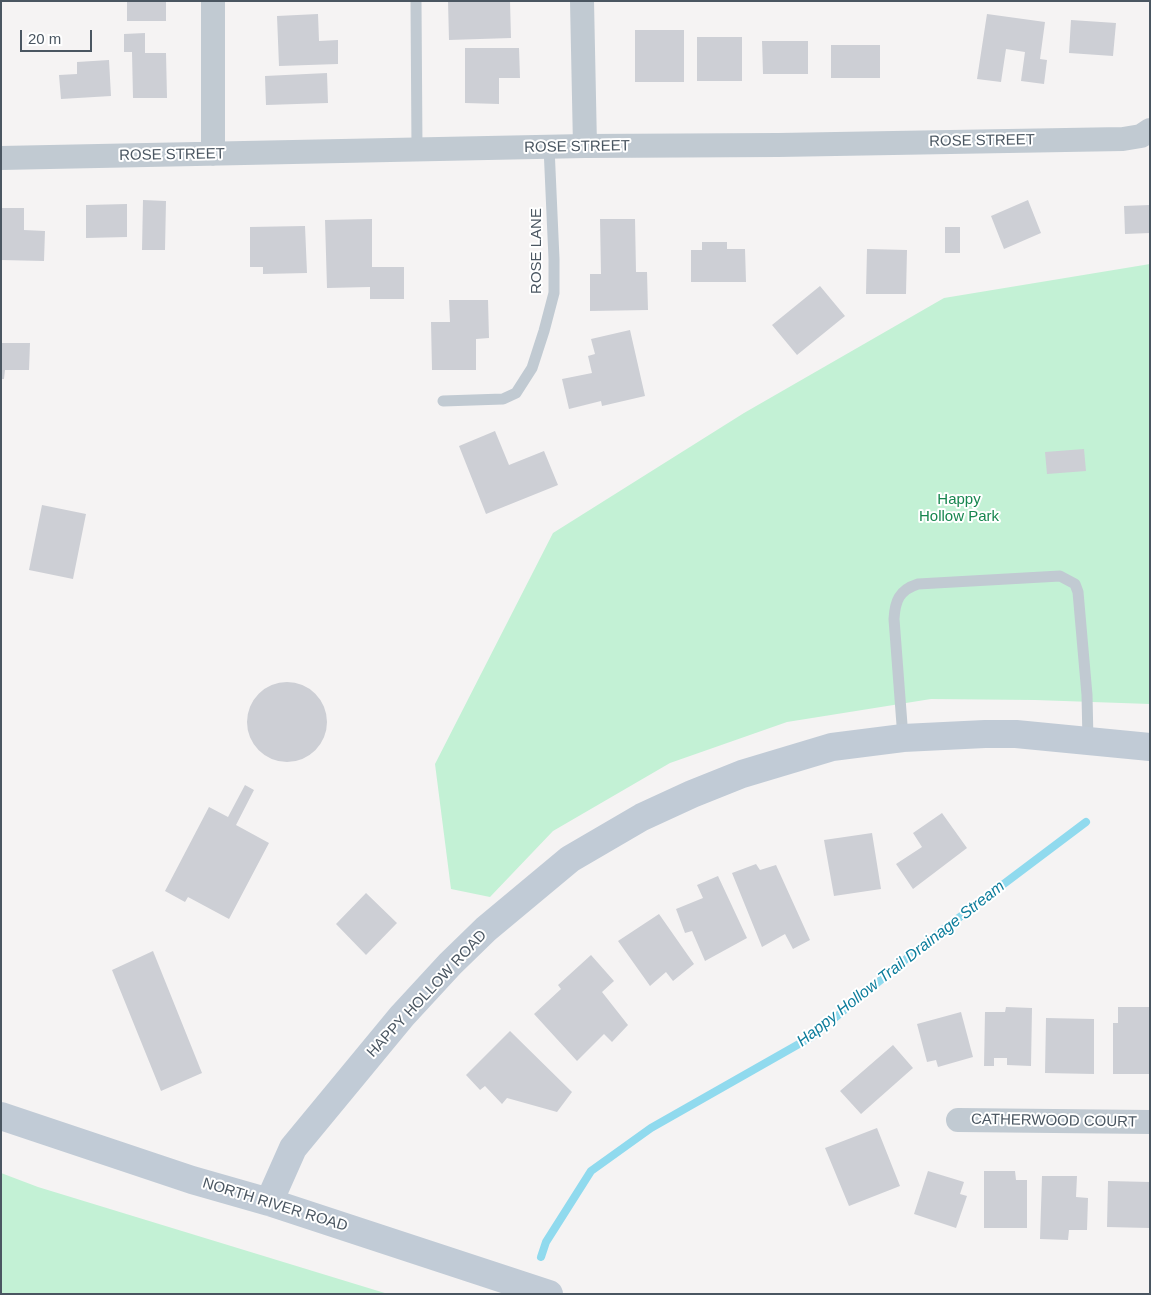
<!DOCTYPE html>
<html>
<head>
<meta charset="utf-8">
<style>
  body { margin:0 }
  #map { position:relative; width:1151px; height:1295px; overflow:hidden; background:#f5f3f3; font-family:Helvetica,sans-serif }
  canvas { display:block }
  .frame { position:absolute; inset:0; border:2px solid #4a5661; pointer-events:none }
  .scale { position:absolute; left:20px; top:30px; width:72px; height:22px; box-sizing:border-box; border:2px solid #4a5661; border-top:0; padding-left:6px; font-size:15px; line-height:18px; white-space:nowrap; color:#4a5661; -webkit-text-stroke:4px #fff; paint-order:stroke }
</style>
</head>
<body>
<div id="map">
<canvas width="1151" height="1295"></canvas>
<div class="frame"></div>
<div class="scale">20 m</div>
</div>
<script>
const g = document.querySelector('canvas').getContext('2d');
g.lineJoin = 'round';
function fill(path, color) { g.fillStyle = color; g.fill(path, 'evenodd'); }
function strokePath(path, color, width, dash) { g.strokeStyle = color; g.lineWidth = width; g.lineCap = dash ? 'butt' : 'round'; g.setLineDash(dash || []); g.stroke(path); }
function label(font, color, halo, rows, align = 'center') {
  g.font = font + ' Helvetica,sans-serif'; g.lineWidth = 4; g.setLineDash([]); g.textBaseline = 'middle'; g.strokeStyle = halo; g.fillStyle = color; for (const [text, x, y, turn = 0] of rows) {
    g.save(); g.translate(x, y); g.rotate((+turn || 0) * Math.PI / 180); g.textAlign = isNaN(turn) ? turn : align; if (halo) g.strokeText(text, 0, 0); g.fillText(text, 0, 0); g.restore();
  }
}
fill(new Path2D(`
  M1150,264V704L1035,700L931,699L787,722L670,763L553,831L490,897L451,889L435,764L553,533L744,413L944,298Z
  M1,1173L38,1187L388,1294H1Z`), '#c3f1d5');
strokePath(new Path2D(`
  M541,1257L546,1242L591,1171L651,1128L813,1036L928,941L1086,822`), '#90daee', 8);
fill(new Path2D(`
  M127,1H166V21H127Z
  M448,1H510L511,38L449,40Z
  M318,14L319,41L338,40V64L279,66L277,16Z
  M987,14L1045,22L1040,59L1047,60L1044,84L1021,81L1025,52L1006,49L1001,82L977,79Z
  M1071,20L1116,23L1113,56L1069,53Z
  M635,30H684V82H635Z
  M145,33V53H166L167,98H133L132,52H124V34Z
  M697,37H742V81H697Z
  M762,41H808V74H763Z
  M831,45H880V78H831Z
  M465,48H519L520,78H499V104L465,103Z
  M109,60L111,96L61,99L59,75L77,74V62Z
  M327,73L328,103L266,105L265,76Z
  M143,200L166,201L165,250H142Z
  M1028,200L1041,233L1004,249L991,216Z
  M127,204V237L86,238V205Z
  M1150,205V233L1125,234L1124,206Z
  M1,208H24V230L45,231L44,261L1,260Z
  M372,219V267H404V299H370V287L327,288L325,220Z
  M600,219H635L636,272H647L648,310L590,311V274H601Z
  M305,226L307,273L263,274V267H250V227Z
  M945,227H960V253H945Z
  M702,242H727V249H745L746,282H691V250H702Z
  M867,249L907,250L906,294H866Z
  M820,286L845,316L797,355L772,325Z
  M449,300H488L489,338L476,339V370H432L431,322H450Z
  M630,330L645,396L602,406L601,401L569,409L562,379L592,373L588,356L595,354L591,339Z
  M1,343H30L29,370H5L4,379H1Z
  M495,431L509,465L544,451L558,485L486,514L459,446Z
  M1084,449L1086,471L1047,474L1045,452Z
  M42,505L86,514L73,579L29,570Z
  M247 722a40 40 0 1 1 80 0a40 40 0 1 1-80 0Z
  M245,785L254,790L236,825L269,843L229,919L188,897L185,902L165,891L209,807L228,817Z
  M942,813L967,848L913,889L896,864L922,847L913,833Z
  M872,833L881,889L834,896L824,840Z
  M756,864L760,870L776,865L810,940L793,949L785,934L762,947L732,873Z
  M718,876L747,938L705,961L692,931L685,933L676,909L703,898L697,885Z
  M366,893L397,923L366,955L336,924Z
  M659,914L694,964L673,981L666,972L650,986L618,941Z
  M153,951L202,1073L161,1091L112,970Z
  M591,955L614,981L602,992L628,1025L612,1042L604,1034L577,1061L534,1014L561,989L558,985Z
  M1006,1007L1032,1008L1031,1066L1007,1065V1058H994V1066H984L985,1012H1005Z
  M1118,1007H1150V1074H1113V1023H1118Z
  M961,1012L973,1057L938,1067L936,1060L927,1062L917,1024Z
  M1046,1018L1094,1019V1074L1045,1073Z
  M510,1031L572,1092L557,1112L507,1098L502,1104L485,1086L480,1090L466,1075Z
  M893,1045L913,1068L861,1114L840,1091Z
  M877,1128L900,1186L849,1206L825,1148Z
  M928,1171L964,1182L960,1194L967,1196L956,1228L914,1214Z
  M984,1171H1015L1016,1180H1027V1228H984Z
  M1042,1176H1077L1076,1197L1088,1198L1087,1230H1069L1068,1240L1040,1239Z
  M1108,1181L1150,1182L1149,1228L1107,1227Z`), '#cdcfd5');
strokePath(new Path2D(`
  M416,1L417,149
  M443,401L503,399L516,393L532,368L544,331L554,293V259L549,147
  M903,738L894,619C895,601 899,590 918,584L1060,576L1075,584L1078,592L1087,695L1088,741`), '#c1cad2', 11);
strokePath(new Path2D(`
  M213,1V154
  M582,1L585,146
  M1,158L585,146L778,145L1123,139L1141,136L1150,130
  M958,1120L1150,1122`), '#c1cad2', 24);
strokePath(new Path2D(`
  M1,1116L192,1180L269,1202L549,1294
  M269,1202L293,1148L402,1016L450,964L486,929L570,859L642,817L692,794L742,774L832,747L903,738L985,734H1016L1150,747`), '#c1cbd6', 28);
label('15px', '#4a5661', '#fff', [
  ["ROSE STREET",982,141,-1],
  ["ROSE STREET",577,147,-1],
  ["ROSE STREET",172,155,-1],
  ["ROSE LANE",537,251,-90],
  ["HAPPY HOLLOW ROAD",427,994,-47],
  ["CATHERWOOD COURT",1054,1121,1],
  ["NORTH RIVER ROAD",275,1205,17]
]);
label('15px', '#17864f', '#fff', [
  ["Happy",959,500],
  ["Hollow Park",959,517]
]);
label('italic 16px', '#0c7c9b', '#fff', [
  ["Happy Hollow Trail Drainage Stream",901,964,-38]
]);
</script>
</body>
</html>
